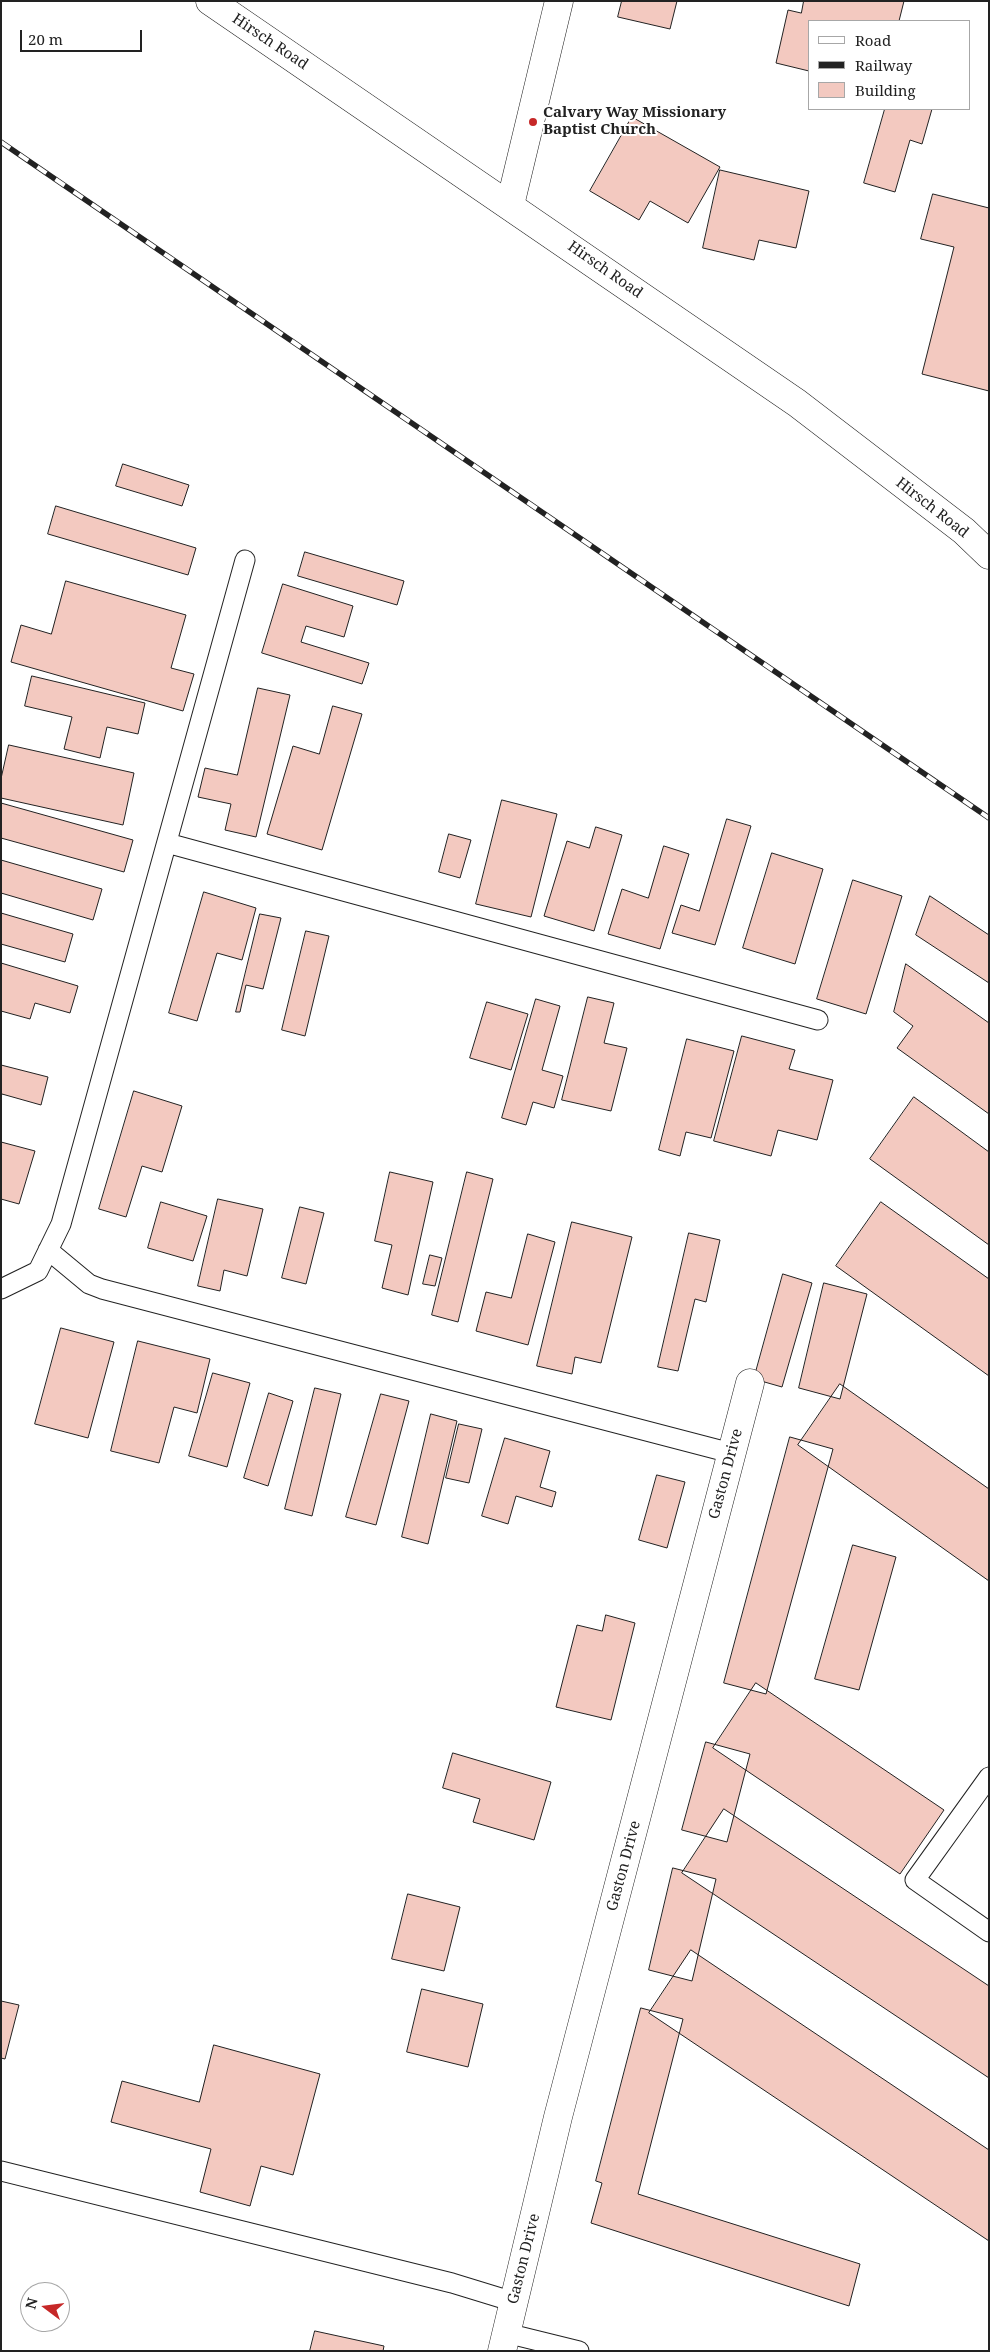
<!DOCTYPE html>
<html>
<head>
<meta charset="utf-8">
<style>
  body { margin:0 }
  #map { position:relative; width:990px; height:2352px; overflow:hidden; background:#fff; font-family:"Noto Serif",serif }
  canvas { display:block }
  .frame { position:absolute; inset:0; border:2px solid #222; pointer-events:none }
  .legend { position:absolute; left:808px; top:20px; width:162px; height:90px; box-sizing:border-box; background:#fff; border:1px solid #a7a7a7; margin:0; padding:6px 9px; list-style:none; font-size:15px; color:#222 }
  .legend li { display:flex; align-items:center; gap:10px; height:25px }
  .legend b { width:25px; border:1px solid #a7a7a7 }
  .north { position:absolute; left:20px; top:2282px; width:50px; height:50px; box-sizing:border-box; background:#fff; border:1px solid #a7a7a7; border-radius:50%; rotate:285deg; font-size:14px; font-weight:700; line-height:20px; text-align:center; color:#222 }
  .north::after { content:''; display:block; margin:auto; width:18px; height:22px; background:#c62828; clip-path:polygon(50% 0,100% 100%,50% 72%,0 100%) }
  .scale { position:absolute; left:20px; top:30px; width:122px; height:22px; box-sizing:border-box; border:2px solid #222; border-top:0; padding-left:6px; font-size:15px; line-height:18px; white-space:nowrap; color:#222; -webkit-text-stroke:4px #fff; paint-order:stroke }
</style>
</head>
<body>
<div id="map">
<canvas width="990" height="2352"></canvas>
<div class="frame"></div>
<ul class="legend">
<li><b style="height:6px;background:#fff"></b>Road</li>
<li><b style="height:6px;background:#222"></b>Railway</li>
<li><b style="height:14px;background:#f3c9c0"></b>Building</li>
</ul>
<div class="north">N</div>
<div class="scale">20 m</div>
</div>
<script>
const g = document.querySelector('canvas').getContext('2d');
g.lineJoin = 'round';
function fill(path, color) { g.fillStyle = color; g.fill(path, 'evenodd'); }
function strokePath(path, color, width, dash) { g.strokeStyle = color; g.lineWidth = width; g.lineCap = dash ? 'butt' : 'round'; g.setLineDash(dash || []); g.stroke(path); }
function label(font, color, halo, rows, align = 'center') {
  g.font = font + ' "Noto Serif",serif'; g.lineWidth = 4; g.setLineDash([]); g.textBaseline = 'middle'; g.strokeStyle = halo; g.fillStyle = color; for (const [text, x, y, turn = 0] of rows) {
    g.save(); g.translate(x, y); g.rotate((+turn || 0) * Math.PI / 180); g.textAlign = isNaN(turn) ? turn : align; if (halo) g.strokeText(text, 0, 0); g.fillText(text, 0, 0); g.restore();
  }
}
const building = new Path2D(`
  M622,1H677L670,29L618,17Z
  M804,1H904L899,21H809V71L776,63L788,10L801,13Z
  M885,109H932L922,144L910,140L895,192L864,183Z
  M632,117L720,167L688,223L650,201L639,220L590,191Z
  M720,170L809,191L796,248L759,240L754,260L703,248Z
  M933,194L989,208V391L922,374L954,247L921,239Z
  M123,464L189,485L182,506L116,486Z
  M56,506L196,548L188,575L48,534Z
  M305,552L404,581L397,605L298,576Z
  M66,581L186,615L171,668L194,674L183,711L11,662L21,625L51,634Z
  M283,584L353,606L344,637L306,626L301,642L369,663L362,684L262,653Z
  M32,676L145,703L138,734L107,727L100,758L64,749L72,717L25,706Z
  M258,688L290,695L256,837L225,830L231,804L198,797L205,768L237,775Z
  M333,706L362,714L322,850L267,834L293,746L319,754Z
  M9,745L134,773L123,825L1,798V779Z
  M502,800L557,814L531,917L476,904Z
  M1,803L133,840L124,872L1,838Z
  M727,819L751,826L715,945L672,933L681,905L699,911Z
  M596,827L622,835L594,931L544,916L567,841L589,848Z
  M449,834L471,840L460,878L439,872Z
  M664,846L689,854L660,949L608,934L622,889L648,898Z
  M772,853L823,869L795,964L743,948Z
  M1,860L102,889L93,920L1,893Z
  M853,880L902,896L866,1014L817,999Z
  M204,892L256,908L242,960L217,953L197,1021L169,1013Z
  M930,896L989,935V983L916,935Z
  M1,913L73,934L65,962L1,944Z
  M260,914L281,918L263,989L246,985L240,1012H236Z
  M306,931L329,936L305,1036L282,1030Z
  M1,963L78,986L70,1013L35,1003L30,1019L1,1011Z
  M906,964L989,1023V1114L897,1048L913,1026L894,1012Z
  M588,997L614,1003L604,1043L627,1048L611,1111L562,1100Z
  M536,999L560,1006L542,1070L563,1076L554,1108L533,1102L526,1125L502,1118Z
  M487,1002L528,1014L511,1070L470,1058Z
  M742,1036L795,1050L789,1069L833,1080L817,1140L778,1130L771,1156L714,1141Z
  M687,1039L734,1051L711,1138L686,1132L680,1156L659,1150Z
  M1,1065L48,1077L41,1105L2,1094L1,1096Z
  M134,1091L182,1106L162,1172L142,1166L126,1217L99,1209Z
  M914,1097L989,1152V1245L870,1159Z
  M1,1142L35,1151L19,1204L1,1199Z
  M390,1172L433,1182L408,1295L382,1288L392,1245L375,1241Z
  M467,1172L493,1179L458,1322L432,1315Z
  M218,1199L263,1209L247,1276L224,1270L220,1291L198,1286Z
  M161,1202L207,1216L193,1261L148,1248Z
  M881,1202L989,1279V1376L836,1266Z
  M300,1207L324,1213L306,1284L282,1278Z
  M572,1222L632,1237L601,1363L575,1357L572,1374L537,1366Z
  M689,1233L720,1240L706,1302L695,1299L678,1371L658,1367Z
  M528,1234L555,1242L528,1345L476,1331L486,1292L511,1298Z
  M430,1255L442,1258L435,1286L423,1284Z
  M783,1274L812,1283L782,1387L754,1379Z
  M824,1283L867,1294L840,1399L799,1388Z
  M61,1328L114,1342L88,1438L35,1424Z
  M138,1341L210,1359L197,1413L174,1407L159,1463L111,1451Z
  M213,1373L250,1383L227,1467L189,1456Z
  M840,1384L989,1489V1581L798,1445Z
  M315,1388L341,1394L312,1516L285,1509Z
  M269,1393L293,1401L268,1486L244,1478Z
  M381,1394L409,1401L376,1525L346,1517Z
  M431,1414L457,1421L428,1544L402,1537Z
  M459,1424L482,1429L469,1483L446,1478Z
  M790,1437L833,1449L766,1694L724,1683Z
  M505,1438L550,1451L540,1487L556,1492L552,1507L516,1496L508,1524L482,1516Z
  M657,1475L685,1482L667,1548L639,1540Z
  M853,1545L896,1557L859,1690L815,1679Z
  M606,1615L635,1623L611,1720L556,1707L577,1625L602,1631Z
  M756,1683L944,1810L900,1874L713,1748Z
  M706,1742L750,1754L727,1842L682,1830Z
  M453,1753L551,1782L534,1840L473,1822L480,1799L443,1788Z
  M724,1809L989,1986V2078L682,1873Z
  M673,1868L716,1879L692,1981L649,1970Z
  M408,1894L460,1907L444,1971L392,1959Z
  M691,1950L989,2150V2241L649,2013Z
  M422,1989L483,2004L468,2067L407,2052Z
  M1,2001L19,2005L5,2059L1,2058Z
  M641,2008L683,2019L638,2194L860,2264L849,2306L591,2223L602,2183L596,2181Z
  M214,2045L320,2074L293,2175L261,2166L250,2206L200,2192L211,2149L111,2122L122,2081L199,2102Z
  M315,2331L384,2346L383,2351H310Z`);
fill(building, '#f3c9c0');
strokePath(building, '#222', 1);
const service = new Path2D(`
  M167,843L818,1020
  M48,1250L89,1284L102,1289L731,1453
  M1,1289L38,1271L61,1224L245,560
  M989,1777L915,1880L989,1932
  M1,2171L452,2283L514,2302
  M506,2333L579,2351`);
const minor = new Path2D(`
  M510,205L559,1
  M502,2351L558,2117L750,1383`);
const secondary = new Path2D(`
  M210,1L797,403L964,531L989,555`);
strokePath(service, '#222', 21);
strokePath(minor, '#222', 29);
strokePath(secondary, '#222', 29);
strokePath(service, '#fff', 19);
strokePath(minor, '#fff', 28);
strokePath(secondary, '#fff', 28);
const rail = new Path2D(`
  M1,142L989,818`);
strokePath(rail, '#222', 5.5);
strokePath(rail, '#fff', 4, [11]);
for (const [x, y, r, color] of [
  [533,122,5,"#c62828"]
]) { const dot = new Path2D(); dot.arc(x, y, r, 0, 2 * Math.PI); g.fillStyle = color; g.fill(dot); strokePath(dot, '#fff', 2); }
label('15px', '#222', '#fff', [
  ["Hirsch Road",270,42,34],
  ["Hirsch Road",605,270,35],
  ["Hirsch Road",932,508,38],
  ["Gaston Drive",726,1474,-75],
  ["Gaston Drive",624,1866,-75],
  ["Gaston Drive",524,2259,-76]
]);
label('bold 15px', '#222', '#fff', [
  ["Calvary Way Missionary",543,113],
  ["Baptist Church",543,130]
], 'left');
</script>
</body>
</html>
